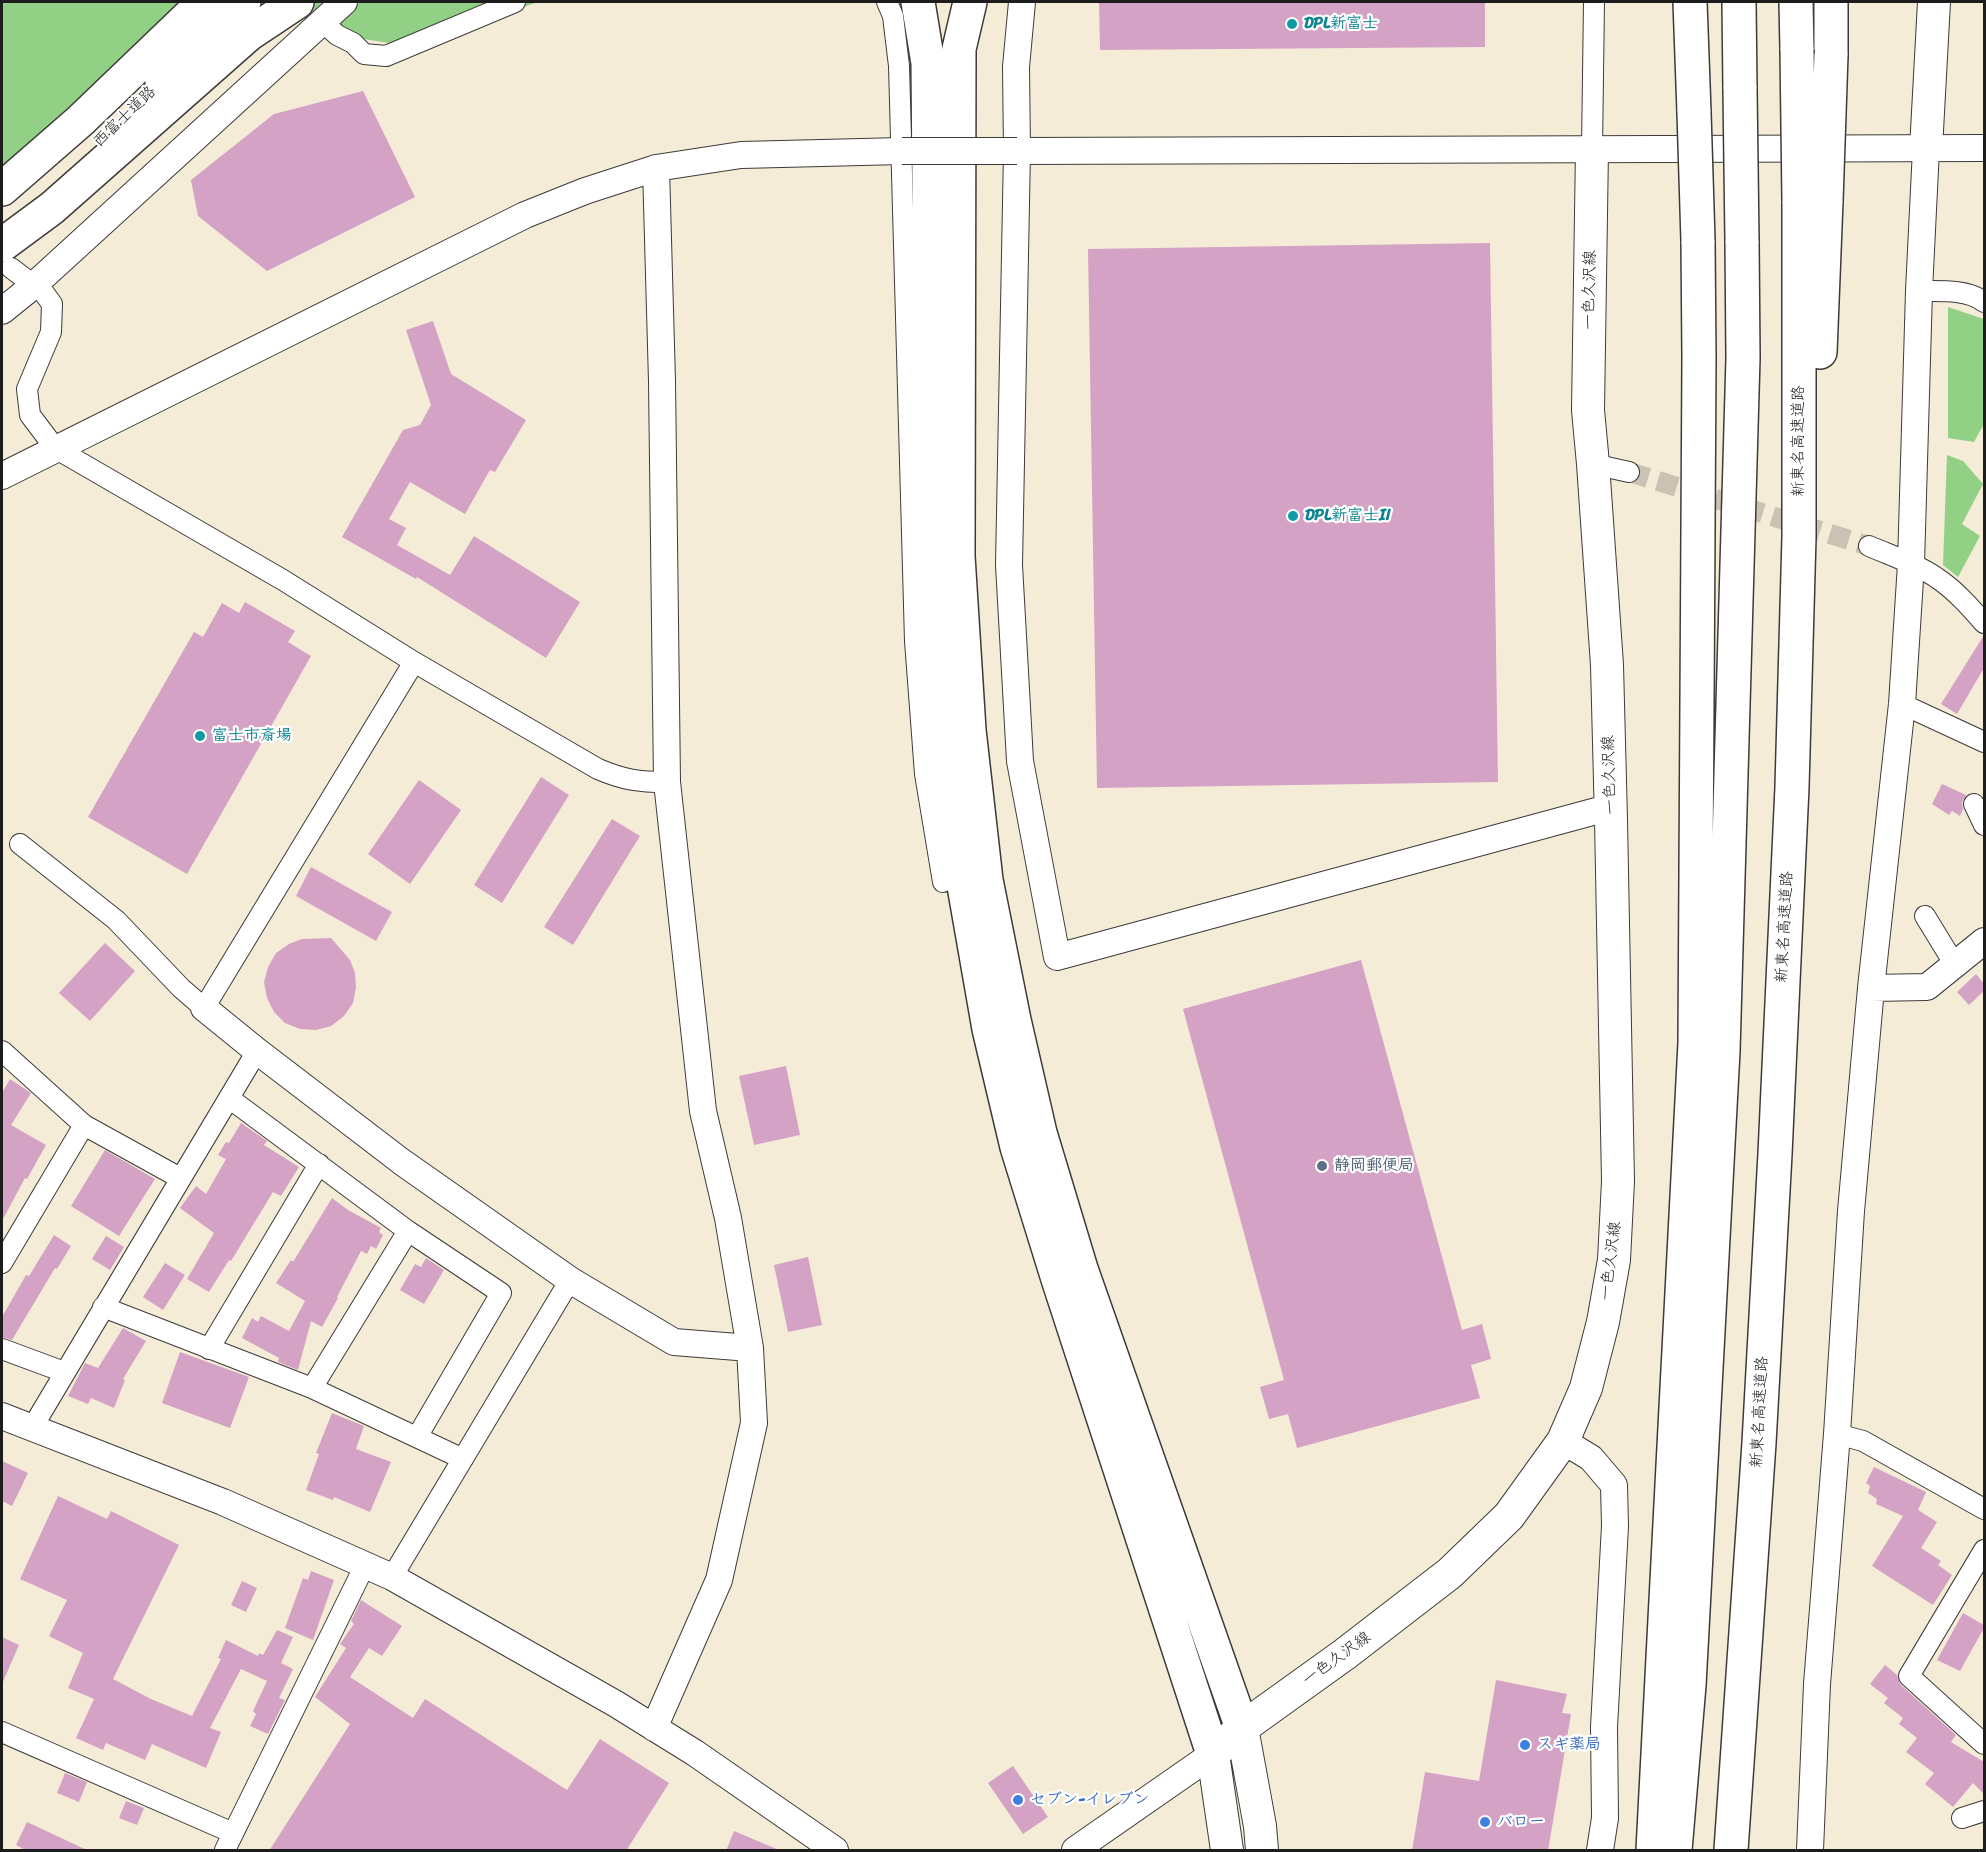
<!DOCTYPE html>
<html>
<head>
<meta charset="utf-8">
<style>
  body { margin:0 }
  #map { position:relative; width:1986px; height:1852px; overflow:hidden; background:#f5ecd8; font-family:Sriracha,sans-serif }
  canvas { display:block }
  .frame { position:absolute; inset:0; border:3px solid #1c1c1c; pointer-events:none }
</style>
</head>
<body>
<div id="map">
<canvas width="1986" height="1852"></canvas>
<div class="frame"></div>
</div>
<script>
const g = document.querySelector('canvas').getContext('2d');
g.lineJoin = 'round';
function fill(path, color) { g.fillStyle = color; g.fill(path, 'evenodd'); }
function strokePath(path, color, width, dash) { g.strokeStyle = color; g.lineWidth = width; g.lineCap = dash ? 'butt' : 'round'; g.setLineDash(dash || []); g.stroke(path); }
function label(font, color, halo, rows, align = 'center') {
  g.font = font + ' Sriracha,"Klee One",sans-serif'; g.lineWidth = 4.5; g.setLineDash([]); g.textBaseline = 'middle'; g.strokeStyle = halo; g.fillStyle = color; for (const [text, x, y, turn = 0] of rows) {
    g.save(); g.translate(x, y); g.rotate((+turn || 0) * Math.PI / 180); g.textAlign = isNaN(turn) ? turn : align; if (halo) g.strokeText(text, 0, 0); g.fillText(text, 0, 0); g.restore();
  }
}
fill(new Path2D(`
  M2,2H181L153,33L2,172Z
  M301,2H538L409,46L337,35Z
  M1948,307L1984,319V424L1974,442L1948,438Z
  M1947,455L1963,461L1983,484L1962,524L1980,536L1958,577L1943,565Z`), '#92d086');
fill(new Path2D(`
  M1099,2H1485V47L1100,50Z
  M363,91L415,197L267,271L198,216L191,180L274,114Z
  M1490,243L1498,782L1097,788L1088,249Z
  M433,321L451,374L526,420L495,472L490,470L465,514L410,482L389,519L406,528L397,545L450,575L474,536L580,602L546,658L417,577L416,579L342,537L403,430L420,425L431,405L406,330Z
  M245,602L295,631L288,642L311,656L187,874L88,817L194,632L203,637L222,603L239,613Z
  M1984,635V668L1957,714L1941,704Z
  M541,777L569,795L502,903L474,885Z
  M419,780L461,810L410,884L368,854Z
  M1942,784L1966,795L1962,802L1963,809L1960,816L1952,811L1949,815L1932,804Z
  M612,819L640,836L573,945L544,927Z
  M311,867L392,912L376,941L296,896Z
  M331,938L350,960L355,973L356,987L353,1003L344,1016L331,1026L316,1030L300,1029L285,1023L274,1012L267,998L264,982L268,967L276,953L289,944L302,939Z
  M105,943L135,971L90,1021L59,993Z
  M1361,960L1462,1330L1482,1324L1491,1359L1471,1365L1480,1398L1297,1448L1288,1414L1269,1419L1260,1387L1284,1380L1183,1009Z
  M1976,974L1984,984V991L1969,1005L1957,992Z
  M786,1066L800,1135L754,1145L739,1076Z
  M10,1079L31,1093L11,1125L46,1145L27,1179L25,1178L2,1221V1093Z
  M241,1123L267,1141L264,1145L299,1167L281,1196L273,1192L231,1261L229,1260L209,1292L187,1279L214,1233L180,1208L196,1186L206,1194L226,1159L218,1155L226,1142L229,1143Z
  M105,1150L155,1179L119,1236L71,1206Z
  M332,1198L348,1210L381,1228L379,1232L383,1235L376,1249L371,1246L367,1254L361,1251L337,1297L338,1298L322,1327L311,1321L298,1370L278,1362L279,1358L242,1338L252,1318L258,1322L261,1316L289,1331L305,1301L276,1283L291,1260L293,1262Z
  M54,1235L71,1246L57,1269L55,1268L12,1340L2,1337V1317L26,1275L29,1276Z
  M106,1236L124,1247L110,1270L92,1259Z
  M808,1257L822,1325L788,1332L774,1265Z
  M426,1258L444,1270L424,1304L400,1290L415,1264L421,1267Z
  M165,1263L185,1275L163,1310L143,1297Z
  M123,1328L146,1341L123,1379L125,1380L114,1408L91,1398L88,1404L68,1396L85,1363L98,1368Z
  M180,1352L249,1377L230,1428L162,1403Z
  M332,1413L364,1426L356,1449L391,1462L370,1512L334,1497L333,1500L306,1490L319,1454L316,1453Z
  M2,1461L28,1473L12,1506L2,1501Z
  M1874,1467L1926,1492L1918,1510L1937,1522L1921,1548L1941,1561L1938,1565L1952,1575L1933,1605L1872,1566L1903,1516L1876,1504L1877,1499L1868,1493L1870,1486L1866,1483Z
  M58,1496L107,1519L111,1511L179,1545L113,1679L151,1699L192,1716L221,1659L218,1658L226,1640L258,1656L259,1653L263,1655L277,1630L293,1637L281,1663L293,1669L279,1698L285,1700L268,1734L250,1726L256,1714L253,1711L267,1681L241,1669L210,1728L221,1732L206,1768L152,1744L145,1760L106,1743L103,1750L76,1738L94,1699L68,1688L83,1653L49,1636L67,1600L20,1579Z
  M311,1571L334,1580L313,1640L285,1628L303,1578L308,1580Z
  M242,1581L257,1588L246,1612L231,1605Z
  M361,1600L402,1626L382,1656L369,1648L350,1677L413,1718L425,1699L567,1790L600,1739L669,1783L626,1851H269L350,1724L315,1697L346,1648L340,1644L354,1624L351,1621Z
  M1963,1613L1984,1625V1628L1960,1671L1937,1660Z
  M2,1637L19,1645L2,1684Z
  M1885,1665L1897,1675L1901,1685L1956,1735L1951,1742L1984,1762V1794L1973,1783L1953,1807L1925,1784L1934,1773L1906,1752L1917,1738L1899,1724L1903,1718L1884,1703L1888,1698L1870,1684Z
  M1496,1680L1567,1694L1562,1713L1571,1714L1548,1851H1412L1425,1772L1479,1781Z
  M1013,1766L1048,1817L1023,1834L988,1783Z
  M65,1773L87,1782L79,1802L57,1793Z
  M126,1801L144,1808L137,1825L119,1818Z
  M27,1822L89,1851H27L16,1845Z
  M734,1831L779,1850V1851H726Z`), '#d4a2c4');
strokePath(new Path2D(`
  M1629,472L1869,546`), '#cac2b2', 20, [20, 10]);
const minor = new Path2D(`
  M887,2L893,16L899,66L915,641L925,774L943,882
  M322,21L337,35L353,43L364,54L386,56L515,2
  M1592,149L1594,2
  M11,268L44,293L52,304L51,332L27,389L30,415L55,448L283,580L414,662L598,769C624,780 638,782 667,782
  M1919,291C1940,291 1968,289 1984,302
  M1593,464L1629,472
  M1869,546C1892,556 1917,564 1937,578C1955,590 1970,607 1984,623
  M1902,704L1984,742
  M1974,804L1984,825
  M20,844L116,920L181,988L204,1008L414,662
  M1925,916L1955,965
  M2,1051L84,1125L180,1178
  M229,1098L408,1231L501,1293L417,1437
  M2,1263L84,1125
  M103,1307L312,1388L463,1459
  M2,1349L64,1372
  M209,1349L319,1164
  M312,1388L408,1231
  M32,1428L257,1051
  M1837,1434L1863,1441L1984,1509
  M1984,1550L1909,1676L1984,1744
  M392,1577L570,1280
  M2,1732L233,1833
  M1962,1818L1984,1811
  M225,1850L365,1565`);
const tertiary = new Path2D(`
  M1022,2L1016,67L1017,151L1009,565L1020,761L1057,957L1611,807
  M1017,151L1984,148
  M2,311L33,286L344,2
  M2,476L525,215L585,191L656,168L741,155L902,151
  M1871,988L1927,987L1984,941
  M204,1008L257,1051L402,1162L570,1280L674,1342L750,1348
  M2,1416L223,1502L392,1577L616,1704L695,1753L835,1850
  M1563,1441L1591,1458L1614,1485L1615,1526L1604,1727L1605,1818L1600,1850
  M654,1728L719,1580L754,1423L750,1348L728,1218L703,1111L667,782L662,381L656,168
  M1075,1850L1213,1754
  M1810,1850L1817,1684L1837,1434L1851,1211L1871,988L1902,704L1911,564L1919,291L1926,149`);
const primary = new Path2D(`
  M1926,149L1934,2
  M1242,1728L1260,1826L1262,1850
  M1227,1850L1213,1754L1242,1728L1345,1654L1450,1573L1509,1516L1563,1441L1586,1388L1603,1322L1614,1260L1618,1181L1611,820L1607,665L1593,464L1588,410L1592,149`);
const motorway = new Path2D(`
  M918,2L928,63L930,302L936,558L943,736L964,886L989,1029L1017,1147L1058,1279L1213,1754
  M970,2L959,49L958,556L969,730L986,880L1014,1020L1040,1133L1081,1269L1242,1728
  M1690,2L1694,112
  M1739,2L1740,89
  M1796,2L1797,50
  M1831,2V55
  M162,83L244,2
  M2,189L80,121L204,2
  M2,245L52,208L249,34L297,2
  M1820,352L1826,201
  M1653,1850L1695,1043L1699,358L1698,241
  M1675,1850L1689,1685L1723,1051L1743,358L1742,241
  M1731,1850L1759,1443L1775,1154L1792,787L1799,537V201`);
strokePath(minor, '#3d3b38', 22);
strokePath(tertiary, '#3d3b38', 28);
strokePath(primary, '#3d3b38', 34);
strokePath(motorway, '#3d3b38', 36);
strokePath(minor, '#fff', 20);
strokePath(tertiary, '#fff', 26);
strokePath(primary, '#fff', 32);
strokePath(motorway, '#fff', 33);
const tertiaryBridge = new Path2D(`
  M902,151H1017`);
const motorwayBridge = new Path2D(`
  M1797,50L1799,201
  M1740,89L1742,241
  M1694,112L1698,241
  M1826,201L1831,55`);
strokePath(tertiaryBridge, '#3d3b38', 28, []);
strokePath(motorwayBridge, '#3d3b38', 36, []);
strokePath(tertiaryBridge, '#fff', 26);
strokePath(motorwayBridge, '#fff', 33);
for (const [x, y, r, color] of [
  [1292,24,6,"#0f9aa8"],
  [1293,516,6,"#0f9aa8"],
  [200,736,6,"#0f9aa8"],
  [1322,1166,6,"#5c6f8a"],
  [1525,1745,6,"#3f7fe0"],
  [1018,1800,6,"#3f7fe0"],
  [1485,1822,6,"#3f7fe0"]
]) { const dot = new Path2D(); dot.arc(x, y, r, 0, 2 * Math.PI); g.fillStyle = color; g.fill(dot); strokePath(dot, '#fff', 2); }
label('bold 16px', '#0d838f', '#fff', [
  ["DPL新富士",1304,24],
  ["DPL新富士II",1305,516],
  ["富士市斎場",212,736]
], 'left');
label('16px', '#1c1c1c', '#fff', [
  ["西富士道路",125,117,-44],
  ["一色久沢線",1590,290,-89],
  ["新東名高速道路",1799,441,-90],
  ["一色久沢線",1610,775,-92],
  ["新東名高速道路",1785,927,-87],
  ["一色久沢線",1611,1261,-83],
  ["新東名高速道路",1760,1412,-87],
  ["一色久沢線",1337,1659,-36]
]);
label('bold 16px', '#4e5e75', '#fff', [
  ["静岡郵便局",1334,1166]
], 'left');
label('bold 16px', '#366cbe', '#fff', [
  ["スギ薬局",1537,1745],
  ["セブン-イレブン",1030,1800],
  ["バロー",1497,1822]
], 'left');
</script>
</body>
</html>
